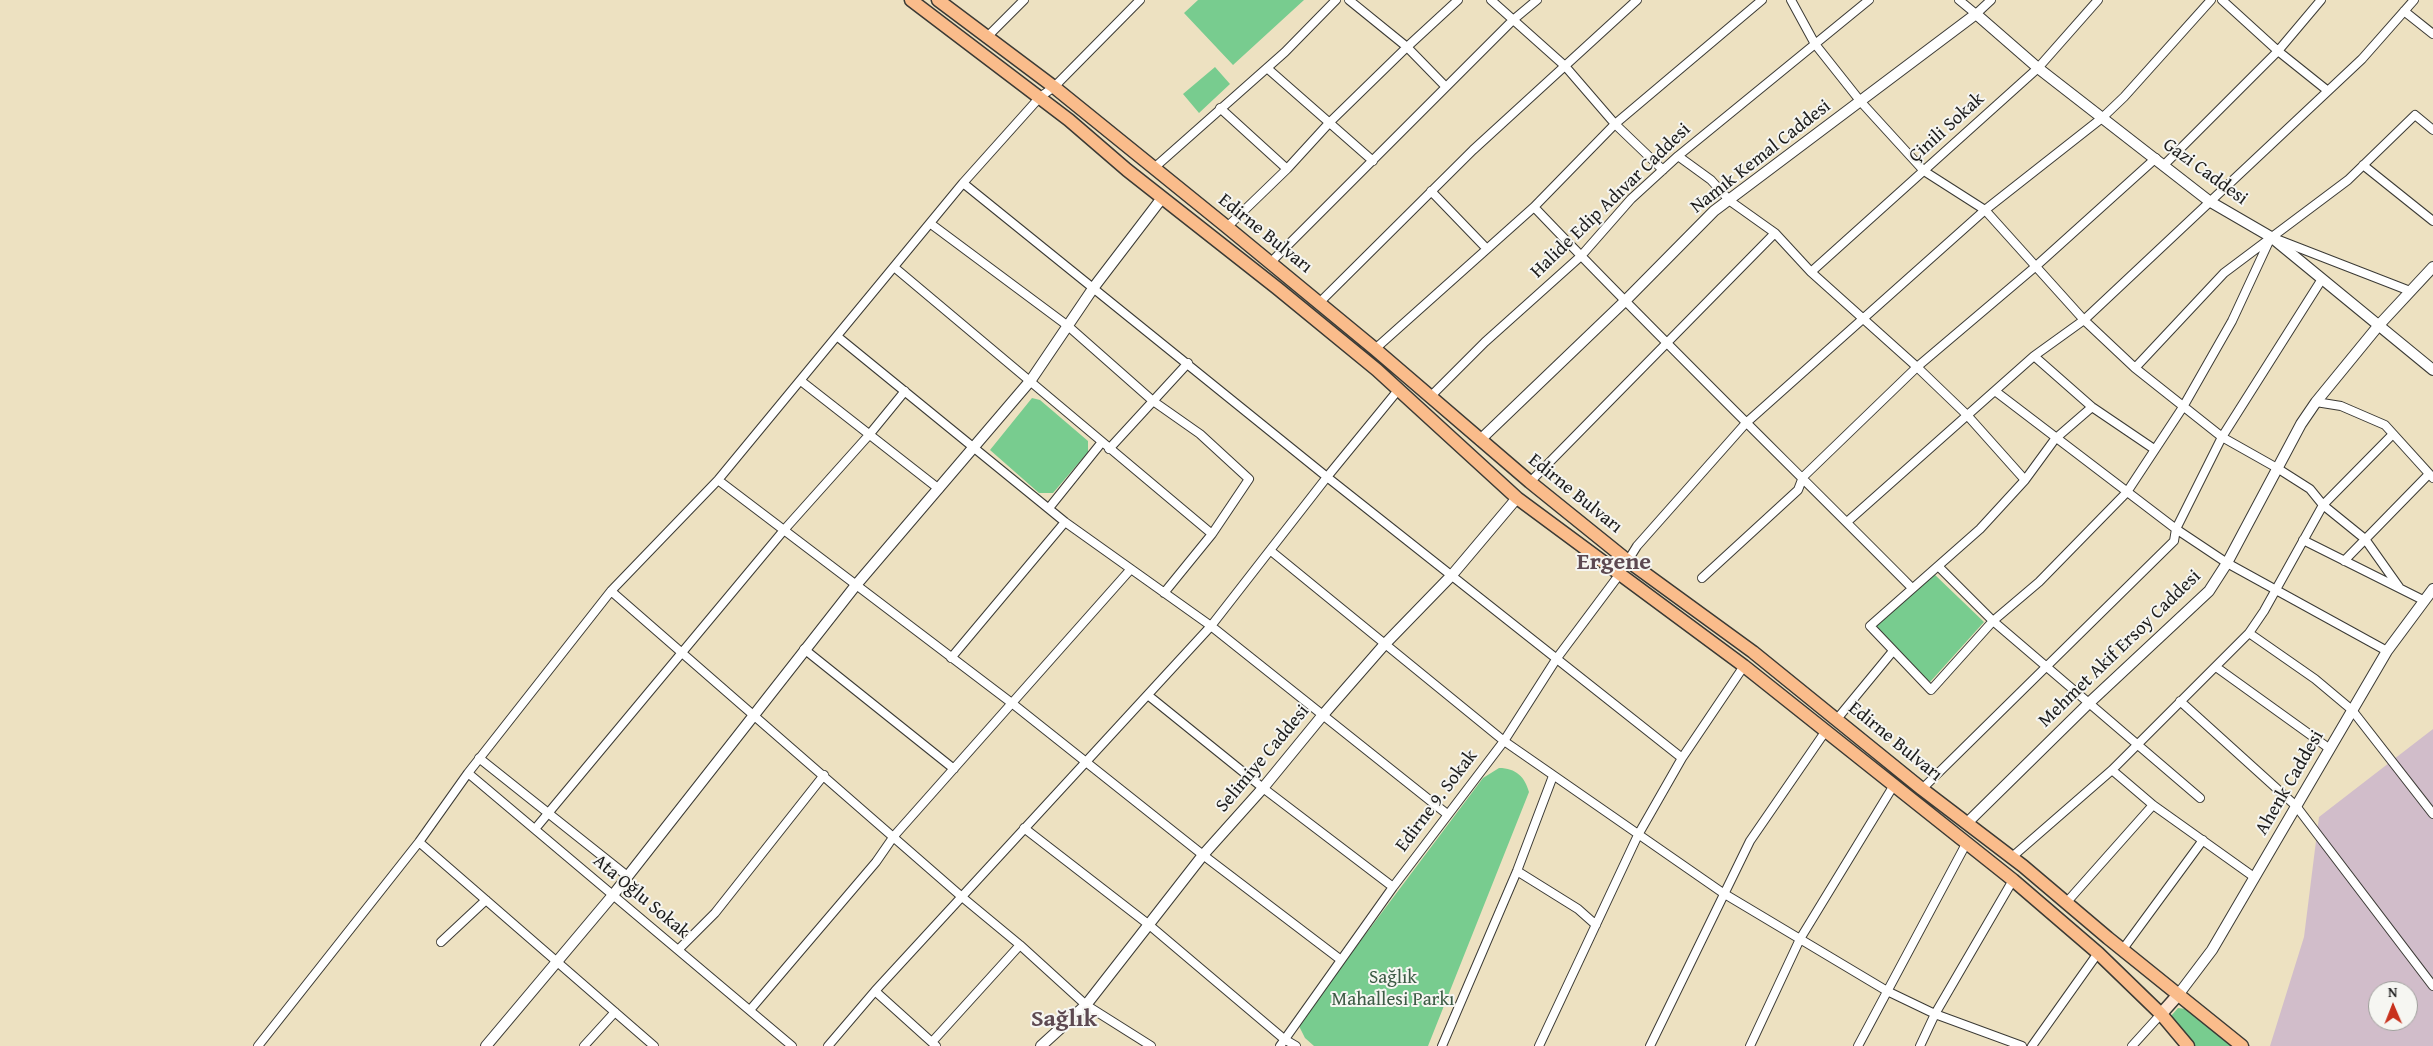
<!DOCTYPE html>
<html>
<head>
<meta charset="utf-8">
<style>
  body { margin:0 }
  #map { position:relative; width:2433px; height:1046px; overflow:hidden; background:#ede1c1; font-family:"Gentium Book Plus",serif }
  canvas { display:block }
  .north { position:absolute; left:2368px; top:981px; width:50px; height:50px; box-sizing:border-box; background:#f6f6f2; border:1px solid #9f9f9c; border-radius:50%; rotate:359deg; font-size:14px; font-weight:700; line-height:20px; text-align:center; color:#1c1c1c }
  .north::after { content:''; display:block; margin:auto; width:18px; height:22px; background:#c8321e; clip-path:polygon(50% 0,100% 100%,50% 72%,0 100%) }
</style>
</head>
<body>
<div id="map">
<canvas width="2433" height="1046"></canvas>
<div class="north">N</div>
</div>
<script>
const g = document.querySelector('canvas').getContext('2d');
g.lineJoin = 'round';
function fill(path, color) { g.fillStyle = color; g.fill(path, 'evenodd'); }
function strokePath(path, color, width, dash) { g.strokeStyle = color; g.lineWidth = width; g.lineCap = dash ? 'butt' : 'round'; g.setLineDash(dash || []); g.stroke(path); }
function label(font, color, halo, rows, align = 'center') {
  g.font = font + ' "Gentium Book Plus",serif'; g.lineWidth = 4; g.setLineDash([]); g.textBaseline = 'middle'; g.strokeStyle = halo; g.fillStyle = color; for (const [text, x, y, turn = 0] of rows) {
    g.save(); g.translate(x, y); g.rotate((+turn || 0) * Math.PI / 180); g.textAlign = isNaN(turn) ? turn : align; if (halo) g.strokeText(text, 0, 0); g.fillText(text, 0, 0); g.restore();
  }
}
fill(new Path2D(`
  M2433,729V1046H2270L2304,937L2319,817ZM2378,991H2408V1021H2378Z`), '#d1bdca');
fill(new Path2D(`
  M1198,0H1304L1233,65L1184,13Z
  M1215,67L1230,84L1199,113L1183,94Z
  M1032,398L1040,400L1088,441V452L1053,493H1039L990,450Z
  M1933,573L1984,622L1930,682L1872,629Z
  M1499,768C1516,768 1525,777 1529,792L1428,1046H1314L1305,1038L1298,1024L1483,778Z
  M2178,1008L2186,1009L2231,1046H2194L2171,1016Z`), '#78cc8f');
const minor = new Path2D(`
  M1349,0L1407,47L1446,87
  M1491,0L1565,66L1615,124L1663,170
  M1791,0L1815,44L1861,102L1924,171L1985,210L2084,320L2135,368L2222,437L2277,468L2310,489L2323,505L2365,539L2399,587
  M1959,0L1976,14L1991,0
  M2222,0L2278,51L2328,91
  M2404,11L2433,34
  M986,38L1024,0
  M1267,68L1373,161
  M1220,108L1287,169
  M1678,156L1711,180L1730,201L1775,233L1811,272L1917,367L1967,415L2025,480
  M2164,165L2278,51L2321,0
  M2363,165L2433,221
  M1154,168L1285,52L1336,0
  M963,183L1327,477L1682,758
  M1431,191L1486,248
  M1534,207C1657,336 1786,461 1912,588
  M931,224L1068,326L1153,401L1200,434L1249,479L1212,534L1164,593
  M1227,227L1287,169L1330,122L1407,47L1458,0
  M1270,263L1513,20L1537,0
  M894,267L1212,534
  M1811,272L2038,68L2098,0
  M1319,303L1473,150L1637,0
  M838,337L1065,522L1211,626L1447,814
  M1375,349L1534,207L1615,124L1762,0
  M2034,356L2092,407L2154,449
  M2135,368L2224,273L2348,180L2415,115L2433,130
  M801,381L939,489
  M1995,391L2176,529L2227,563L2387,651
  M1430,397L1485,342L1581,256L1631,199L1678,156L1869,0
  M2316,402L2341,406L2385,425L2433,478
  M2092,407L2055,439L2025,480L1980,529L1870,626L1931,690L1993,621L2039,582L2127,492L2183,407L2232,321L2271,237L2410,291
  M1109,449L1188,363
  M718,480L1013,704L1203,855L1341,960
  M1530,482L1775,233
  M1049,508L1102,442
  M1847,522L2034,356L2084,320L2362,59L2414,0
  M2303,540L2423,600
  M1271,551L1504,741L1723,893L1887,991L1935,1014L2022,1046
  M2344,561L2429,474
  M1939,567L1993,621L2200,798
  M1702,578L1798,490L1803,477L1917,367L2035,267L2156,158
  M611,591L962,897L1020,945L1086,1005L1151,1046
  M2249,633L2315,679L2352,710L2433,814
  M804,649L954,769
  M951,658L1065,522
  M2216,667L2330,749
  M1149,696L1263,788L1393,887
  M2180,701L2296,806L2433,986
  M1837,719L1893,651
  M479,758L626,875
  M2112,770L2153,805L2254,877
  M468,773L792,1046
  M1922,789L2174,541L2176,529L2222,437L2322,279
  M1024,828L1148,924L1284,1039L1296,1046
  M535,829L784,530L869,435L905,391
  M419,842L654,1046
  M2012,857L2112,770L2249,633L2264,611L2323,505L2393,434
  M1517,871L1578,909L1596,925
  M2066,903L2153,805
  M441,942L486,900
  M2123,949L2203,840
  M678,950L715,913L824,775
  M875,991L936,1046
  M750,1010L876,862L894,836L1130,570
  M932,1042L1020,945
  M258,1046L419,842L468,773L611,591L718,480L963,183L1040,97L1054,87L1140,0
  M584,1046L615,1012
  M828,1046L875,991L1211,626L1327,477L1399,389
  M1280,1046L1393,887L1504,741L1557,658L1619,575L1637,546L1746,423L1985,210L2102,118L2124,97L2211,0
  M1442,1046L1517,871L1553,776
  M1539,1046L1638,835L1682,758L1744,666
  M1650,1046L1750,841L1825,732
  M1750,1046L1800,939L1894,785
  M1858,1046L1966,844
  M1920,1046L1935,1014L2013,880
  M2032,1046L2098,953
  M2132,1046L2161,1014`);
const tertiary = new Path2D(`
  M1480,440L1625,301L1714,211L1976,14L2038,68L2209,201L2271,237L2433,370
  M1968,822L2089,703L2209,591L2227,563L2301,424L2316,402L2379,325L2433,267
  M2178,995L2212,950L2387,651L2433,589
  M486,1046L613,895L856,585L1031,380L1094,287L1162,198
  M1041,1046L1086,1005L1203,855L1263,788L1322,716L1384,645L1452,575L1517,498`);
const secondary = new Path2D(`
  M2161,1014L2178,995`);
const trunk = new Path2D(`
  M911,0L1069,120L1127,170L1277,288L1377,370L1517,498L1744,666L2013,880L2098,953L2161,1014L2188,1046
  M938,0L1054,87L1227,227L1375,349L1530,482L1628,561L1753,652L1922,789L2023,866L2108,938L2242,1046`);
strokePath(minor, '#3b3a35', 10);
strokePath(tertiary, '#3b3a35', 12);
strokePath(secondary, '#3b3a35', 14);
strokePath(trunk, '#3b3a35', 15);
strokePath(minor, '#fff', 8);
strokePath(tertiary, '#fff', 10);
strokePath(secondary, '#fde4d1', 11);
strokePath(trunk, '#fabc8b', 12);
label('19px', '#1c1c1c', '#f6f6f2', [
  ["Çinili Sokak",1947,128,-42],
  ["Namık Kemal Caddesi",1761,157,-38],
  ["Gazi Caddesi",2205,172,36],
  ["Halide Edip Adıvar Caddesi",1611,201,-44],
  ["Edirne Bulvarı",1265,234,39],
  ["Edirne Bulvarı",1575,494,39],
  ["Mehmet Akif Ersoy Caddesi",2120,649,-44],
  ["Edirne Bulvarı",1895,742,39],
  ["Selimiye Caddesi",1263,759,-50],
  ["Ahenk Caddesi",2290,783,-60],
  ["Edirne 9. Sokak",1437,801,-53],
  ["Ata Oğlu Sokak",641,897,40]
]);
label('19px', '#3c5a44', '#f6f6f2', [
  ["Sağlık",1393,978],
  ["Mahallesi Parkı",1393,1000]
]);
label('bold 24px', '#5d4951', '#f6f6f2', [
  ["Ergene",1614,563],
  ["Sağlık",1064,1020]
]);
</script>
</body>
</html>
